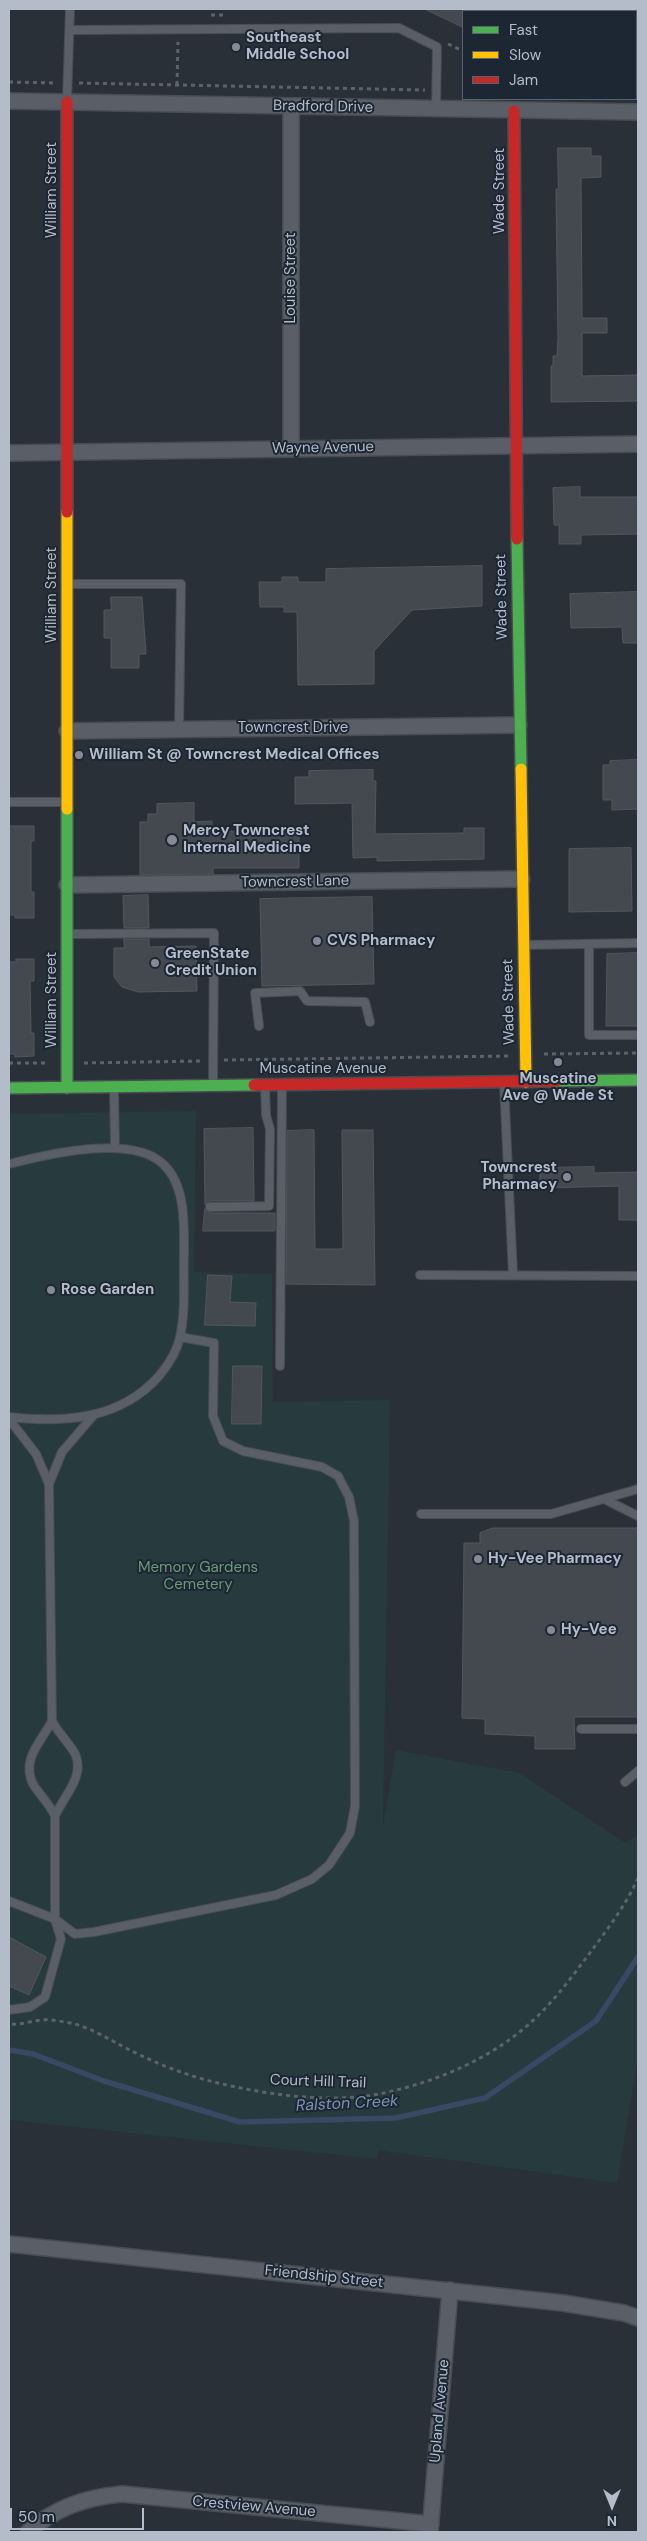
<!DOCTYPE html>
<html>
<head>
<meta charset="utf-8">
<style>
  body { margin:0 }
  #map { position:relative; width:647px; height:2541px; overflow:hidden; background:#2a3038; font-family:"DM Sans",sans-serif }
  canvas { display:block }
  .frame { position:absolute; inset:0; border:10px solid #b4bcc9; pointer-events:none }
  .legend { position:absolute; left:462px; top:10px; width:175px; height:90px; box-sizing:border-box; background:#1d2633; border:1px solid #59626f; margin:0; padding:6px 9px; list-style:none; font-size:15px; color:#b4bcc9 }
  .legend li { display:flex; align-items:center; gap:10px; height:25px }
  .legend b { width:25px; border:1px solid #59626f }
  .north { position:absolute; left:587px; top:2481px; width:50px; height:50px; -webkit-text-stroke:4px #1d2633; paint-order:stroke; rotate:180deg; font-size:14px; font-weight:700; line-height:20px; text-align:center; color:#b4bcc9 }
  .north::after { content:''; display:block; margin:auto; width:18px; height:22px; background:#b4bcc9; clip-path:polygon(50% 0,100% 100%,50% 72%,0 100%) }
  .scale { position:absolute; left:10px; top:2508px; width:134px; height:22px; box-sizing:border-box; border:2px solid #b4bcc9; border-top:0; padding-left:6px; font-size:15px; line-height:18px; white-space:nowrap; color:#b4bcc9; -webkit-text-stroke:4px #1d2633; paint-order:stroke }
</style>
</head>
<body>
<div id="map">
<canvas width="647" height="2541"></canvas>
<div class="frame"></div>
<ul class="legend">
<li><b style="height:6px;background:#4caf50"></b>Fast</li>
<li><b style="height:6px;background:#ffc107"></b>Slow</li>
<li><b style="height:6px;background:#c62828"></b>Jam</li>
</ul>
<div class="north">N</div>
<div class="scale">50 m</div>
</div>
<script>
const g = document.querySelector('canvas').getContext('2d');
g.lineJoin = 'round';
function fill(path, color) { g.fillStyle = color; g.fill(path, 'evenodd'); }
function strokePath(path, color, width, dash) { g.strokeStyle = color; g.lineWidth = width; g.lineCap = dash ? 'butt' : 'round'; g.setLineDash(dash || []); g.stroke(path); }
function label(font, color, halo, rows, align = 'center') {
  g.font = font + ' "DM Sans",sans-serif'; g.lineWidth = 4; g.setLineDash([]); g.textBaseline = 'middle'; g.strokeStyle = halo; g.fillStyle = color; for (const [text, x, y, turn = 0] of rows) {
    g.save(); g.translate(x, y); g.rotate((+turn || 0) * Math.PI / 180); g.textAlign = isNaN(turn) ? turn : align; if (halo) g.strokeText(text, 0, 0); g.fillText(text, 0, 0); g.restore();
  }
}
fill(new Path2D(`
  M196,1111L194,1272L272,1274L273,1402L390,1400L383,1826L396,1750L519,1773L626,1843L638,1835V2058L617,2183L378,2150L377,2159L9,2120V1114Z`), '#273a3e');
strokePath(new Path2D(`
  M9,2050L33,2054L104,2081L240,2122L396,2118L485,2098L596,2021L638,1957`), '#384963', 5.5);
const building = new Path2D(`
  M425,9H463V27Z
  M558,148H591V156H601V177L581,178L582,318H607V333H582V376L638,375V401L551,402V366H553V356H557L558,339L556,189H558Z
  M580,487V497H638V534L581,535V544H559V525H554L553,488Z
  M482,566V606L412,610L374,651V684L298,685L297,612H284V607H260L259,582H282V577H298V582H326V569Z
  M638,592V643H623L622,627L571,628L570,594Z
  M111,597H142L146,654H139V668H111V638H104V610H111Z
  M638,760V809L612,810V800H603V765H610V761Z
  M373,770V781H376L375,834L464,833V828H484V859L377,861V857L353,858L352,803L295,804V777H309V771Z
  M194,803V822L212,821V831L299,832V868H213V874L140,875V822H148V814H157V804Z
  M9,826H34V841H31V892H34V918H15V915H9Z
  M631,848L632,911L569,912V849Z
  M148,895L149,928H124L123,896Z
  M372,897L374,984L262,986L260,899Z
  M124,939H149V947L196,946L197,991L138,992L122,987L114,977V948H124Z
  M638,953V1026H606L607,954Z
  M16,959H34V981H30L31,1033H34V1056L15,1057V1054H9V962H16Z
  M253,1128L254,1201H210L205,1205L204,1129Z
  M314,1130L315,1249H343L342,1130H373L375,1285L286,1284L287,1131Z
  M594,1167V1173L638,1172V1220H619V1186L540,1188V1168Z
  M205,1209L210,1213H275V1231H203Z
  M208,1275L232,1276L230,1302L256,1303L255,1326L205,1325Z
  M233,1366H262L261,1424H232Z
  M493,1528H638V1717H574L575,1749H535V1736L485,1734V1719L462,1718L464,1543H480V1533Z
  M9,1937L46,1957L29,1995L9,1986Z`);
fill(building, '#444950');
strokePath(building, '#52575f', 1);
const lane = new Path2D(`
  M580,11L582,9
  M70,30L399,28L437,47L436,110
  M67,100L70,9
  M69,584H181L179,729
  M9,802H65
  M69,934L214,933L213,1084
  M589,944V1035H638
  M525,945L638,943
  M259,1026L255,993L300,991L307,1001L365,1002L370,1022
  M504,1084L513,1275
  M114,1089L115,1147
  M9,1164C47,1154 132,1134 163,1164C186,1185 184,1225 184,1253C183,1281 186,1310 180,1337C177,1352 169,1364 159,1376C120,1420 64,1423 9,1417
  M210,1207L269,1206L270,1129L266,1115L265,1087
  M420,1275L638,1276
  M280,1366L282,1087
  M9,1419L36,1454L49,1484
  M604,1499L638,1516
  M421,1514H551L638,1489
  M52,1721C41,1742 21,1759 33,1784C39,1794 49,1803 55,1816
  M581,1729H638
  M625,1782L638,1771
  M9,1901L55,1919L75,1934L94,1932L276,1895L312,1879L329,1865L350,1833L355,1806L354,1521L349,1497L338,1476L322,1467L243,1451L223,1441L213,1416L214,1343L180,1337
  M9,2010L30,2007L45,1997L61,1939L55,1919V1816C63,1797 84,1778 76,1756C73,1747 58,1733 52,1721L49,1484L62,1452L93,1416`);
const street = new Path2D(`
  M9,101L638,112
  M291,107V449
  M9,453L638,444
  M67,731L519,725
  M67,885L522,879
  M9,2244L563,2303L624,2313L638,2318
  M28,2532C54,2508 87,2497 122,2494L431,2524
  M430,2532L450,2290`);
const fast = new Path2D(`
  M517,539L521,769
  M67,809V1088
  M557,1081L638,1080
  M9,1088L254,1085`);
const slow = new Path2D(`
  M67,512V809
  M521,769L526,1082`);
const jam = new Path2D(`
  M67,102V512
  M514,111L517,539
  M254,1085L557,1081`);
strokePath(lane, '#484c53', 10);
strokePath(street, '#484c53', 18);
strokePath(fast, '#484c53', 14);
strokePath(slow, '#484c53', 14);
strokePath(jam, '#484c53', 14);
strokePath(new Path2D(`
  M211,15H227
  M448,44L463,51
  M9,82L55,83
  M79,83L425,90
  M177,85L178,42
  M636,93H638
  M544,1054L638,1053
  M224,1060L508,1056
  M9,1063H48
  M84,1063L201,1061
  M12,2024C21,2025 31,2021 41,2020C51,2019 65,2022 75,2024C98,2031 118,2045 140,2055C163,2066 189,2076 214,2082C262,2094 329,2104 379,2094C429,2084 482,2063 522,2030C548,2009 569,1981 589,1954C607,1930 626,1905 638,1878`), '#5d636a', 3, [4, 4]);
strokePath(lane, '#5a5e66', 8);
strokePath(street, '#5a5e66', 15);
strokePath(fast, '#4caf50', 11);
strokePath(slow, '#ffc107', 11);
strokePath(jam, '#c62828', 11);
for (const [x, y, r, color] of [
  [236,47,5,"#848b96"],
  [79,755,5,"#848b96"],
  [172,840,6,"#848b96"],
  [317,941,5,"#848b96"],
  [155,963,5,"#848b96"],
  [558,1062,5,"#848b96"],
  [567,1177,5,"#848b96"],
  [51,1290,5,"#848b96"],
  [478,1559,5,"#848b96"],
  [551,1630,5,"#848b96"]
]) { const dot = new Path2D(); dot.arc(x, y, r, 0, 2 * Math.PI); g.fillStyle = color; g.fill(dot); strokePath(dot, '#1d2633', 2); }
label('bold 15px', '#b4bcc9', '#1d2633', [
  ["Southeast",246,38],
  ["Middle School",246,55],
  ["William St @ Towncrest Medical Offices",89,755],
  ["Mercy Towncrest",183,831],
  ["Internal Medicine",183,848],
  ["CVS Pharmacy",327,941],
  ["GreenState",165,954],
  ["Credit Union",165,971],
  ["Muscatine",558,1079,"center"],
  ["Ave @ Wade St",558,1096,"center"],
  ["Towncrest",557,1168,"right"],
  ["Pharmacy",557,1185,"right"],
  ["Rose Garden",61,1290],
  ["Hy-Vee Pharmacy",488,1559],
  ["Hy-Vee",561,1630]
], 'left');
label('15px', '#b4bcc9', '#1d2633', [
  ["Bradford Drive",323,107,1],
  ["William Street",52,190,-90],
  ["Wade Street",500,191,-90],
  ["Louise Street",291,278,-90],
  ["Wayne Avenue",323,448,-1],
  ["William Street",52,595,-90],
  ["Wade Street",502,597,-91],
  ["Towncrest Drive",293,728],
  ["Towncrest Lane",295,882,-1],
  ["William Street",52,1000,-90],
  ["Wade Street",509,1002,-91],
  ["Muscatine Avenue",323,1069],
  ["Court Hill Trail",318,2082,2],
  ["Friendship Street",324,2277,6],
  ["Upland Avenue",440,2411,-85],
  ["Crestview Avenue",254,2507,5]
]);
label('15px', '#6b9a76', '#1d2633', [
  ["Memory Gardens",198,1568],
  ["Cemetery",198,1585]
]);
label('italic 16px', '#7c92b1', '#1d2633', [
  ["Ralston Creek",347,2104,-3]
]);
</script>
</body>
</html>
